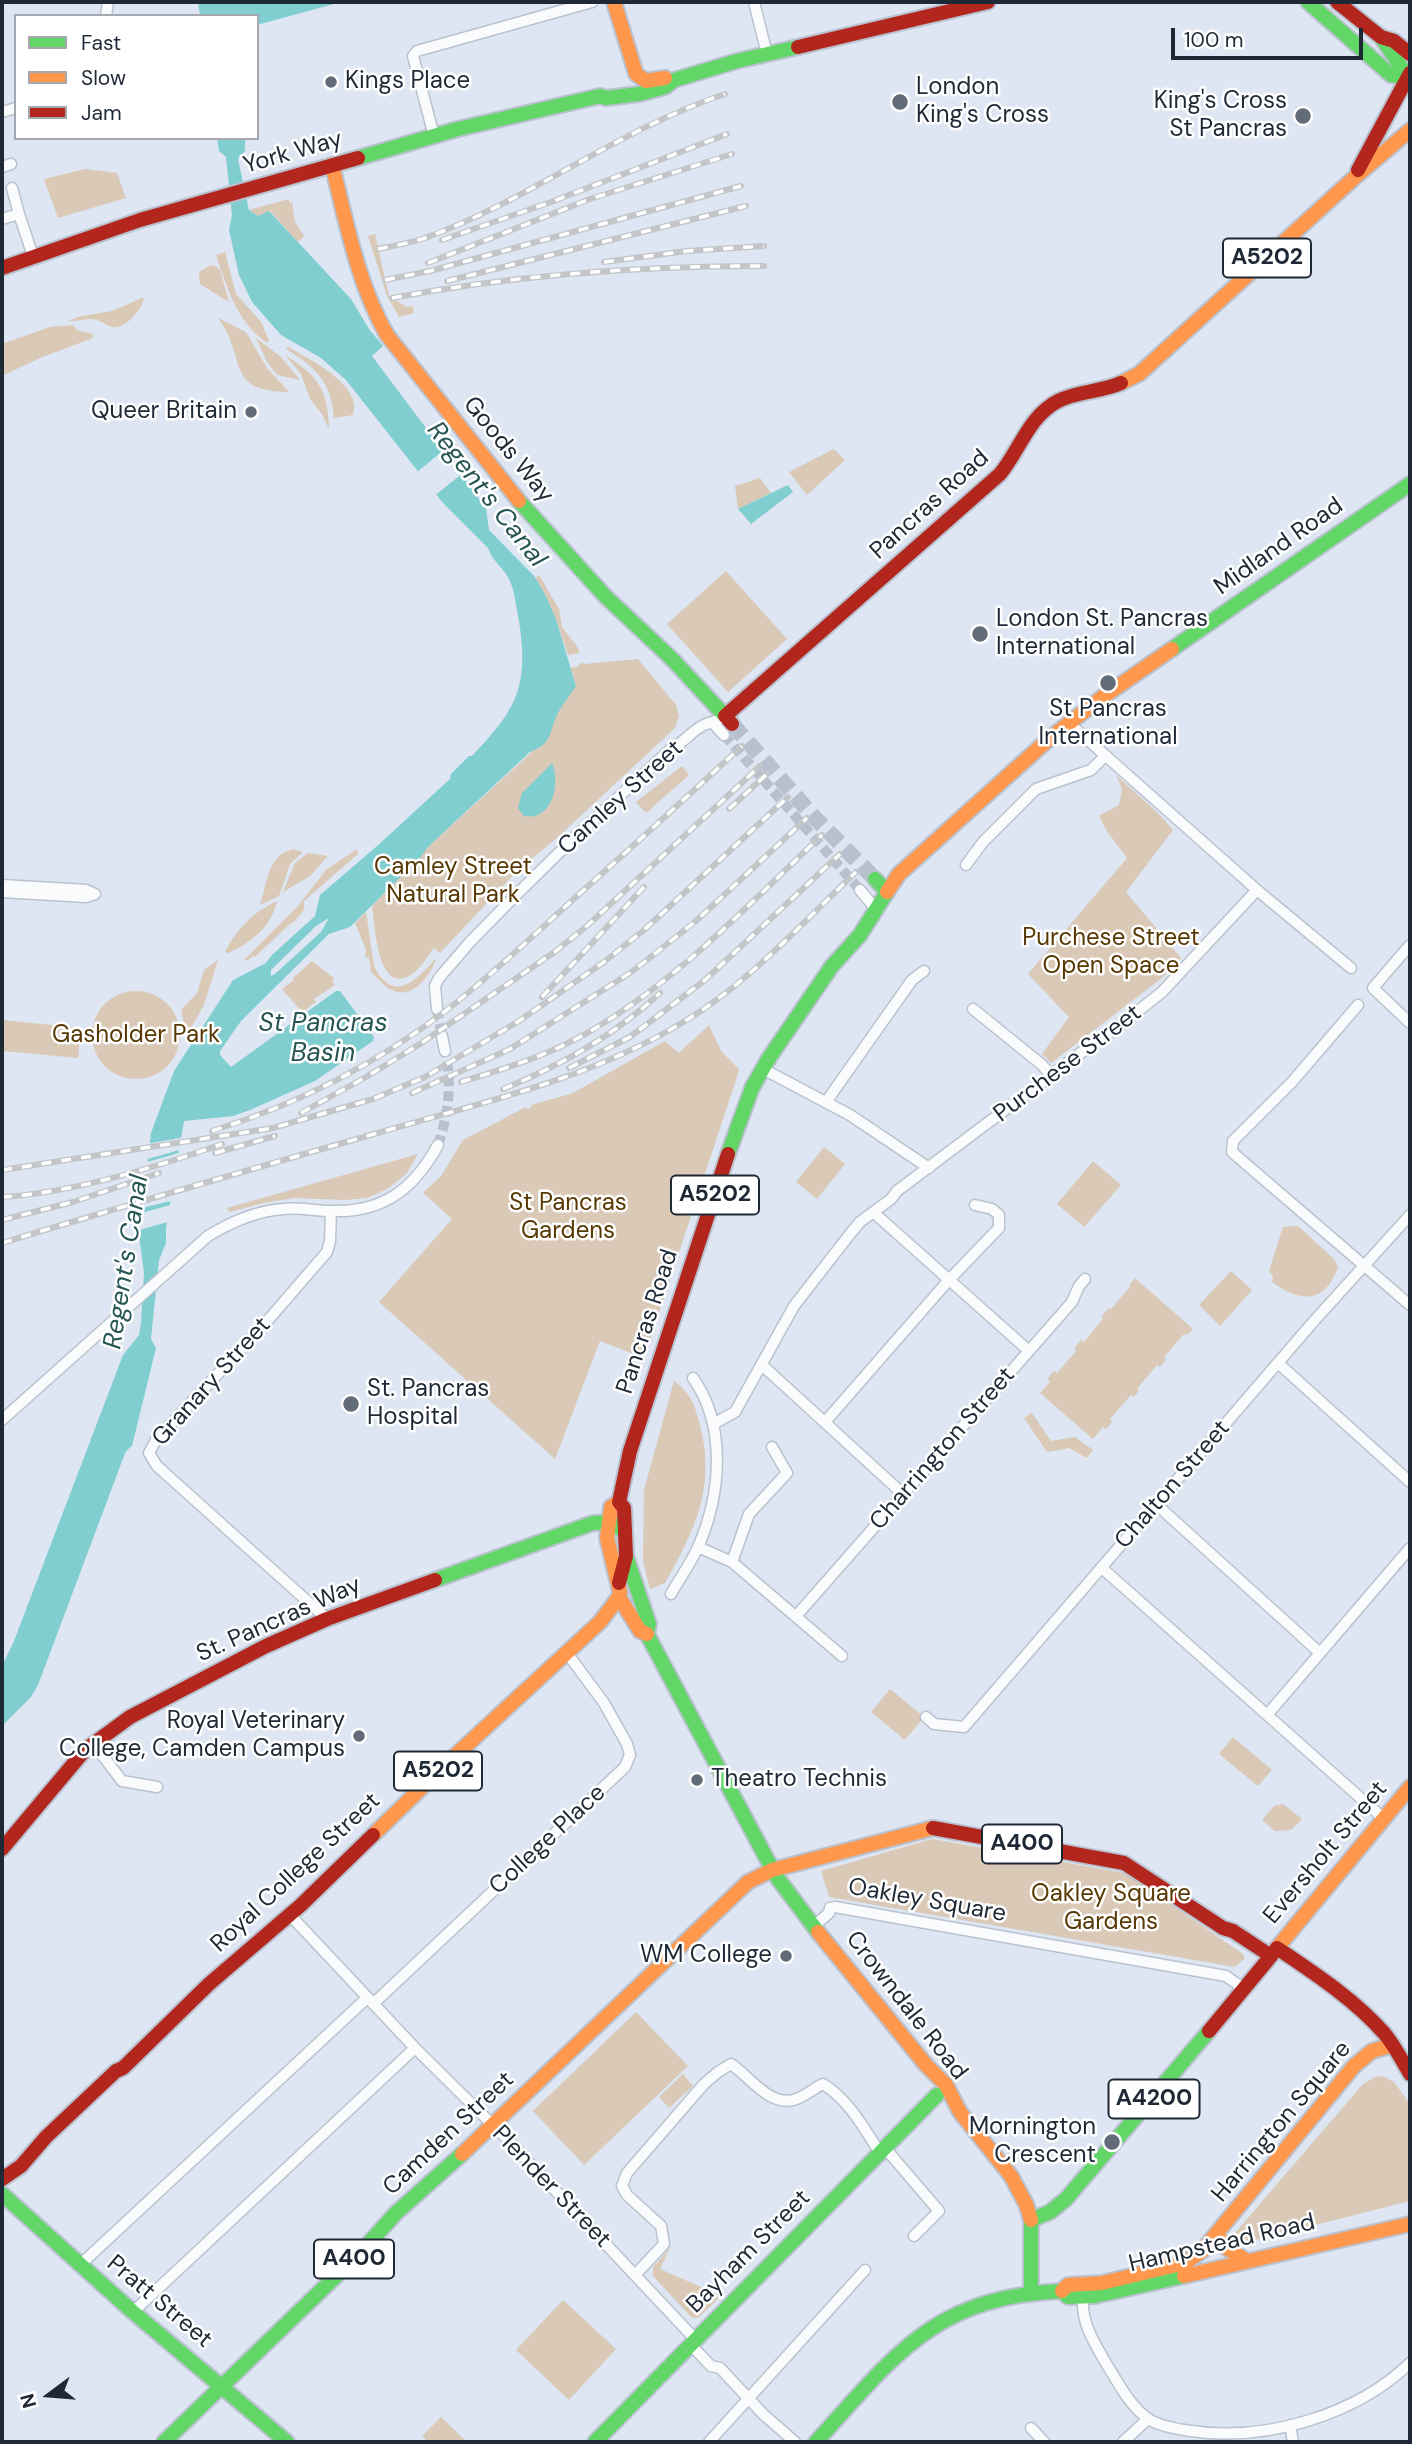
<!DOCTYPE html>
<html>
<head>
<meta charset="utf-8">
<style>
  body { margin:0 }
  #map { position:relative; width:1412px; height:2444px; overflow:hidden; background:#dde6f2; font-family:"DM Sans",sans-serif }
  canvas { display:block }
  .frame { position:absolute; inset:0; border:4px solid #1f2936; pointer-events:none }
  .legend { position:absolute; left:14px; top:14px; width:245px; height:126px; box-sizing:border-box; background:#fff; border:2px solid #a5a9af; margin:0; padding:9px 12px; list-style:none; font-size:21px; color:#1f2936 }
  .legend li { display:flex; align-items:center; gap:14px; height:35px }
  .legend b { width:35px; border:2px solid #a5a9af }
  .north { position:absolute; left:14px; top:2360px; width:70px; height:70px; -webkit-text-stroke:5px #fff; paint-order:stroke; rotate:254deg; font-size:19px; font-weight:700; line-height:28px; text-align:center; color:#1f2936 }
  .north::after { content:''; display:block; margin:auto; width:24px; height:32px; background:#1f2936; clip-path:polygon(50% 0,100% 100%,50% 72%,0 100%) }
  .scale { position:absolute; left:1171px; top:28px; width:192px; height:32px; box-sizing:border-box; border:4px solid #1f2936; border-top:0; padding-left:9px; font-size:21px; line-height:24px; white-space:nowrap; color:#1f2936; -webkit-text-stroke:5px #fff; paint-order:stroke }
</style>
</head>
<body>
<div id="map">
<canvas width="1412" height="2444"></canvas>
<div class="frame"></div>
<ul class="legend">
<li><b style="height:9px;background:#63d668"></b>Fast</li>
<li><b style="height:9px;background:#ff974d"></b>Slow</li>
<li><b style="height:9px;background:#b3261e"></b>Jam</li>
</ul>
<div class="north">N</div>
<div class="scale">100 m</div>
</div>
<script>
const g = document.querySelector('canvas').getContext('2d');
g.lineJoin = 'round';
function fill(path, color) { g.fillStyle = color; g.fill(path, 'evenodd'); }
function strokePath(path, color, width, dash) { g.strokeStyle = color; g.lineWidth = width; g.lineCap = dash ? 'butt' : 'round'; g.setLineDash(dash || []); g.stroke(path); }
function label(font, color, halo, rows, align = 'center') {
  g.font = font + ' "DM Sans",sans-serif'; g.lineWidth = 5; g.setLineDash([]); g.textBaseline = 'middle'; g.strokeStyle = halo; g.fillStyle = color; for (const [text, x, y, turn = 0] of rows) {
    g.save(); g.translate(x, y); g.rotate((+turn || 0) * Math.PI / 180); g.textAlign = isNaN(turn) ? turn : align; if (halo) g.strokeText(text, 0, 0); g.fillText(text, 0, 0); g.restore();
  }
}
fill(new Path2D(`
  M85,169L117,173L126,198L58,218L44,179Z
  M289,199V202H292L295,222L304,236L298,242L270,211L258,216L249,210Z
  M375,234L389,296L407,307L413,306L414,313L399,317L387,296L368,236Z
  M225,252L236,294L262,323L269,341L267,343C237,322 227,288 216,255Z
  M209,266L214,265L220,270L229,302L200,284L199,272Z
  M142,298L144,299C142,309 125,330 112,327C105,325 99,319 91,319C83,319 76,322 69,321L77,317L112,311Z
  M218,318L246,332L267,368L289,392C223,391 248,358 218,318Z
  M73,325L77,330L93,334V338L40,358L2,376V344L50,327Z
  M256,338L281,357L300,380L277,375L267,362Z
  M288,347C308,358 364,386 353,415L334,418C331,381 316,368 286,349Z
  M285,355C318,376 328,389 329,429L322,414L310,399L301,374Z
  M834,449L845,460L807,495L789,472Z
  M760,478L771,493L738,509L735,486Z
  M726,571L787,639L728,692L667,624Z
  M539,575L559,609L562,627L576,645L580,653L568,655L557,622L536,578Z
  M638,659L676,705L679,716L675,728L558,837L519,869L440,953L434,948C427,957 421,968 412,974C377,998 375,924 372,906L428,847L534,750L574,676L569,668L576,667L583,662L584,664Z
  M682,766L689,775L646,813L636,802Z
  M1116,775L1161,816L1173,830L1126,892L1181,958L1162,978L1051,1063L1042,1054L1069,1017L1028,974L1127,858L1106,830L1099,816L1119,805L1122,789Z
  M293,849L303,852L290,864L279,896L260,905C267,885 267,855 293,849Z
  M357,849L358,854L304,901V910L294,922L291,923L255,957L253,956L247,961L245,959L298,906L326,870Z
  M308,853L328,856L310,876L283,892L295,863Z
  M275,902H277C270,928 252,942 228,953L225,952C236,930 252,913 275,902Z
  M366,912L374,966C392,1004 417,981 435,959L436,960C430,975 413,999 394,991C385,988 378,979 371,972L369,957L365,958L366,950L355,923Z
  M218,960L204,1005L187,1035L181,1010L197,993L204,970Z
  M312,961L334,978L332,981L335,985L314,999L316,1002L302,1012L282,989L294,980L293,978Z
  M92 1035a44 44 0 1 1 88 0a44 44 0 1 1-88 0Z
  M2,1020L81,1028L78,1058L2,1051Z
  M709,1025L721,1051L739,1069L737,1077L644,1358L600,1341L555,1459L379,1302L452,1219L423,1193L441,1176L463,1140L526,1107L527,1109L531,1108V1105L573,1093L665,1041L679,1053Z
  M824,1147L845,1164L817,1199L796,1182Z
  M418,1154L407,1173L389,1188L367,1198L345,1200L294,1198L263,1203L230,1212L227,1208Z
  M1093,1161L1121,1185L1084,1227L1057,1204Z
  M1298,1226L1334,1259L1338,1267C1325,1304 1301,1303 1272,1282L1273,1277L1269,1271L1283,1227Z
  M1231,1271L1252,1290L1220,1326L1199,1305Z
  M1135,1278L1193,1329L1187,1335L1184,1334L1164,1357L1166,1360L1160,1367L1157,1365L1137,1389L1139,1391L1134,1397L1131,1395L1110,1419L1112,1422L1106,1429L1103,1427L1093,1439L1040,1393L1050,1382L1047,1379L1054,1371L1057,1373L1076,1351L1074,1348L1081,1340L1084,1342L1103,1319L1101,1317L1109,1308L1111,1309L1130,1287L1129,1285Z
  M674,1381C691,1394 695,1405 700,1425C716,1488 695,1530 665,1583L650,1589L643,1561L644,1490Z
  M1032,1413L1051,1441L1075,1437L1093,1450L1087,1458L1069,1448L1047,1452L1024,1418Z
  M890,1689L924,1717L905,1740L871,1712Z
  M1233,1737L1272,1770L1258,1786L1219,1754Z
  M1283,1804L1302,1819L1291,1830L1275,1831L1262,1820L1274,1806Z
  M932,1839L1125,1873L1243,1954L1245,1958L1235,1967L829,1897L821,1871Z
  M636,2012L688,2066L584,2165L533,2111Z
  M683,2074L693,2086L669,2108L659,2097Z
  M1377,2076L1385,2077L1394,2082L1410,2104V2201L1240,2244L1235,2239V2233L1363,2084Z
  M670,2248L660,2269L712,2292L721,2273L725,2274L716,2293L718,2299L698,2318L691,2317L653,2276V2267Z
  M563,2300L616,2349L569,2400L516,2350Z
  M441,2417L467,2442H429L422,2436Z`), '#d9c9b6');
fill(new Path2D(`
  M198,2H341L257,25V16H200Z
  M217,138H249L245,141V151L238,159L249,210L258,216L269,211L351,299L369,329L383,346L372,356L486,508L489,530L535,577L545,594L556,619L576,686C571,694 564,702 559,711C548,731 555,742 530,752L428,847L420,858L350,927L329,934L241,1021L220,1051V1055L231,1067L336,991H340L374,1037L373,1041L315,1081L250,1110L233,1116L184,1121L166,1228V1243L159,1260L151,1339L156,1348L132,1446L126,1451L121,1464L38,1685L31,1697L2,1726V1666L14,1641L123,1355L139,1335L141,1323L144,1273L139,1235L151,1133L174,1071L233,980L266,963L272,955L315,916L320,895L377,846L450,779L451,774L469,756H472C517,709 529,687 519,621C516,608 515,590 509,579C503,567 492,561 488,548L443,503L346,380L321,358L281,335L252,302L239,275L229,230L232,215L226,157L219,151ZM329,918L321,932L275,974L271,976V970L316,926Z
  M788,485L793,492L751,524L738,509Z
  M552,763C561,783 552,822 524,816L518,808L522,793Z`), '#81ced1');
fill(new Path2D(`
  M445,449L463,473L433,497L416,473Z
  M185,1137L183,1149L144,1160L146,1144Z
  M182,1152L175,1200L138,1209L144,1163Z
  M174,1204L171,1221L136,1231L138,1214Z`), '#dde6f2');
strokePath(new Path2D(`
  M724,735L860,890
  M437,1009L442,1036
  M438,1145C449,1112 452,1085 445,1051`), '#b7c0cc', 10, [10, 5]);
strokePath(new Path2D(`
  M732,724L815,818L875,879`), '#b7c0cc', 16, [16, 8]);
const street = new Path2D(`
  M754,2L767,54
  M106,16L108,2
  M2,112L16,108
  M434,136L413,56L417,51L592,2
  M2,167L11,164
  M12,188L19,214
  M2,219L19,214L33,256
  M713,723L724,735
  M1070,724L1257,890L1351,968
  M966,865L983,842L1036,789L1091,770L1105,756
  M2,885L86,890L95,894L86,897L2,892
  M860,890L875,908
  M1410,945L1373,988L1410,1023
  M1358,1005L1292,1082L1233,1141L1232,1152L1410,1305
  M437,1009L435,986L439,978L470,942L516,895L576,836L671,749C684,743 692,730 704,725C712,721 718,722 725,716
  M973,1009L1041,1064L1052,1076
  M442,1036L445,1051
  M763,1069L850,1115L929,1168
  M826,1102L912,980L924,971
  M873,1212L1029,1351
  M1278,1363L1410,1482
  M762,1365L903,1494
  M2,1420L208,1236C231,1222 255,1211 283,1209C299,1207 315,1211 331,1211C383,1213 414,1189 438,1145
  M825,1422L948,1281L995,1232L999,1228V1215L992,1209L975,1205
  M713,1424L735,1412L794,1306L850,1234L860,1222L891,1199L897,1191L1102,1037L1113,1031L1162,992L1257,890
  M1156,1504L1320,1653
  M698,1547L732,1562L842,1656
  M732,1562L749,1514L787,1473L772,1447
  M1102,1568L1383,1818
  M671,1594C680,1578 691,1563 698,1547C721,1495 727,1426 693,1378
  M797,1615L1072,1302L1079,1286L1085,1279
  M327,1619L157,1466L149,1453L156,1440L269,1319L327,1252L330,1241L331,1211
  M1267,1715L1410,1548
  M926,1717L934,1724L964,1727L1314,1321L1410,1215
  M93,1743L122,1781L157,1787
  M290,1915L415,2048L507,2139L695,2339
  M814,1926L829,1913L830,1908L835,1907L1226,1976L1244,1989
  M373,2004L625,1767L630,1755L627,1744L604,1703L567,1653
  M885,2148L939,2211L914,2236
  M80,2265L367,1998
  M635,2275L664,2244L661,2226L627,2195L622,2186L627,2173L704,2084L718,2072L731,2064C749,2076 769,2106 793,2100C803,2098 814,2088 823,2084C848,2099 864,2128 880,2153
  M1083,2296C1081,2324 1094,2342 1107,2365C1119,2384 1131,2408 1150,2420C1162,2427 1178,2429 1191,2431C1266,2442 1356,2415 1410,2363
  M133,2312L415,2048
  M690,2344L711,2366L720,2368L763,2414L795,2442
  M1290,2425L1293,2442
  M1031,2428L1044,2442
  M709,2442L865,2270
  M1123,2442L1148,2419`);
const fast = new Path2D(`
  M1308,2L1391,75L1410,79
  M1381,37L1408,77
  M358,158L458,129L600,96L606,98L639,94L665,87L674,80L737,61L798,47
  M519,501L605,596L672,659L725,716
  M1172,649L1410,484
  M728,1154L752,1088L769,1058L832,966L860,935L887,892L875,879
  M626,1556L649,1624L647,1634L776,1876L818,1932
  M435,1580L593,1523L610,1522L624,1531
  M2,2194L133,2312L287,2442
  M1031,2292V2220L1050,2212L1066,2199L1209,2031
  M164,2442L360,2253L396,2213L462,2154
  M595,2442L937,2095
  M816,2442C896,2354 934,2297 1062,2291L1068,2297L1095,2296L1184,2276`);
const slow = new Path2D(`
  M614,2L636,74L646,81L665,78
  M332,165C347,224 357,282 387,335L519,501
  M1121,383L1139,374L1354,178L1410,130
  M887,892L899,874L1050,738L1104,696L1172,649
  M619,1597L640,1631L647,1634
  M373,1835L445,1765L600,1622L619,1597L620,1592L607,1538L611,1507L619,1502
  M818,1932L926,2065L946,2085L960,2112L1011,2176L1026,2204L1031,2220
  M1277,1948L1410,1787
  M462,2154L748,1882L772,1870L933,1828
  M1217,2235L1225,2247L1247,2261
  M1184,2276L1410,2224
  M1062,2291L1068,2285L1102,2283L1185,2263L1202,2251L1354,2066L1372,2051L1393,2045`);
const jam = new Path2D(`
  M1337,2L1381,37L1394,41L1410,54
  M798,47L988,2
  M1358,170L1410,73
  M2,268L140,220L358,158
  M732,724L725,716L1000,474C1020,450 1028,417 1058,401C1077,391 1101,392 1121,383
  M619,1502L630,1451L728,1154
  M619,1502L624,1508L626,1556L619,1583
  M933,1828L1124,1863L1223,1928L1233,1931L1271,1956L1277,1948C1314,1973 1354,1999 1384,2033C1394,2045 1402,2060 1410,2074
  M2,1849L85,1750L130,1717L266,1646L327,1619L435,1580
  M1209,2031L1271,1956
  M2,2179L21,2166L46,2137L116,2071L123,2068L209,1984L301,1905L373,1835`);
strokePath(street, '#b9c2ce', 13);
strokePath(fast, '#b9c2ce', 18);
strokePath(slow, '#b9c2ce', 18);
strokePath(jam, '#b9c2ce', 18);
strokePath(street, '#fafbfd', 10);
strokePath(fast, '#63d668', 14);
strokePath(slow, '#ff974d', 14);
strokePath(jam, '#b3261e', 14);
const rail = new Path2D(`
  M442,240L551,202L727,134
  M378,249C393,246 410,243 425,238C530,200 619,129 725,94
  M604,262L687,251L764,246
  M428,263L590,199L732,154
  M385,280L430,271L741,186
  M447,281L746,206
  M392,298C514,275 640,266 764,266
  M729,809L767,774
  M542,997L644,887
  M569,1068L630,1037L705,980L840,854
  M461,1082C500,1070 540,1058 576,1039C670,989 746,907 822,835
  M503,1089C560,1066 615,1035 660,993
  M412,1093L510,1049L633,971L696,921L807,818
  M301,1113L366,1077L420,1044L556,951L588,925L760,766
  M212,1131C298,1104 377,1064 448,1009C493,974 534,935 576,897C632,847 687,797 742,746
  M215,1153L275,1136
  M2,1170L273,1128L373,1099L425,1077L519,1021L604,962L644,930L788,797
  M2,1197C71,1193 157,1167 222,1144
  M2,1220L73,1202L159,1173
  M2,1243C130,1204 259,1167 388,1130C488,1101 590,1078 680,1024C747,985 800,925 856,872`);
strokePath(rail, '#c3c5c8', 6);
strokePath(rail, '#fff', 3.5, [10]);
for (const [x, y, r, color] of [
  [331,82,7,"#626b78"],
  [900,102,9,"#626b78"],
  [1303,116,9,"#626b78"],
  [251,412,7,"#626b78"],
  [980,634,9,"#626b78"],
  [1108,683,9,"#626b78"],
  [351,1404,9,"#626b78"],
  [359,1736,7,"#626b78"],
  [697,1780,7,"#626b78"],
  [786,1956,7,"#626b78"],
  [1112,2142,9,"#626b78"]
]) { const dot = new Path2D(); dot.arc(x, y, r, 0, 2 * Math.PI); g.fillStyle = color; g.fill(dot); strokePath(dot, '#fff', 2.5); }
for (const [x, y, w] of [
  [1267,258,88],
  [715,1195,88],
  [438,1771,88],
  [1022,1844,80],
  [1154,2099,91],
  [354,2259,80]
]) { const box = new Path2D(); box.roundRect(x - w / 2, y - 19.5, w, 39, 5); g.fillStyle = '#fff'; g.fill(box); strokePath(box, '#1f2936', 2); }
label('bold 23px', '#1f2936', null, [
  ["A5202",1267,258],
  ["A5202",715,1195],
  ["A5202",438,1771],
  ["A400",1022,1844],
  ["A4200",1154,2099],
  ["A400",354,2259]
]);
label('24px', '#1f2936', '#fff', [
  ["Kings Place",345,82],
  ["London",916,88],
  ["King's Cross",916,116],
  ["King's Cross",1287,102,"right"],
  ["St Pancras",1287,130,"right"],
  ["Queer Britain",237,412,"right"],
  ["London St. Pancras",996,620],
  ["International",996,648],
  ["St Pancras",1108,710,"center"],
  ["International",1108,738,"center"],
  ["St. Pancras",367,1390],
  ["Hospital",367,1418],
  ["Royal Veterinary",345,1722,"right"],
  ["College, Camden Campus",345,1750,"right"],
  ["Theatro Technis",711,1780],
  ["WM College",772,1956,"right"],
  ["Mornington",1096,2128,"right"],
  ["Crescent",1096,2156,"right"]
], 'left');
label('24px', '#1f2936', '#fff', [
  ["York Way",293,153,-16],
  ["Goods Way",508,450,51],
  ["Pancras Road",930,505,-42],
  ["Midland Road",1279,547,-35],
  ["Camley Street",621,798,-42],
  ["Purchese Street",1068,1064,-37],
  ["Pancras Road",648,1322,-72],
  ["Granary Street",212,1382,-48],
  ["Charrington Street",943,1449,-49],
  ["Chalton Street",1173,1485,-49],
  ["St. Pancras Way",279,1620,-24],
  ["College Place",548,1840,-43],
  ["Eversholt Street",1326,1853,-50],
  ["Royal College Street",296,1873,-43],
  ["Oakley Square",927,1901,10],
  ["Crowndale Road",906,2006,52],
  ["Harrington Square",1282,2122,-50],
  ["Camden Street",449,2134,-43],
  ["Plender Street",551,2187,46],
  ["Hampstead Road",1222,2244,-13],
  ["Bayham Street",749,2252,-45],
  ["Pratt Street",159,2302,40]
]);
label('24px', '#573802', '#fff', [
  ["Camley Street",453,868],
  ["Natural Park",453,896],
  ["Purchese Street",1111,939],
  ["Open Space",1111,967],
  ["Gasholder Park",136,1036],
  ["St Pancras",568,1204],
  ["Gardens",568,1232],
  ["Oakley Square",1111,1895],
  ["Gardens",1111,1923]
]);
label('italic 26px', '#265554', '#fff', [
  ["Regent's Canal",486,495,52],
  ["St Pancras",323,1024],
  ["Basin",323,1054],
  ["Regent's Canal",127,1262,-81]
]);
</script>
</body>
</html>
